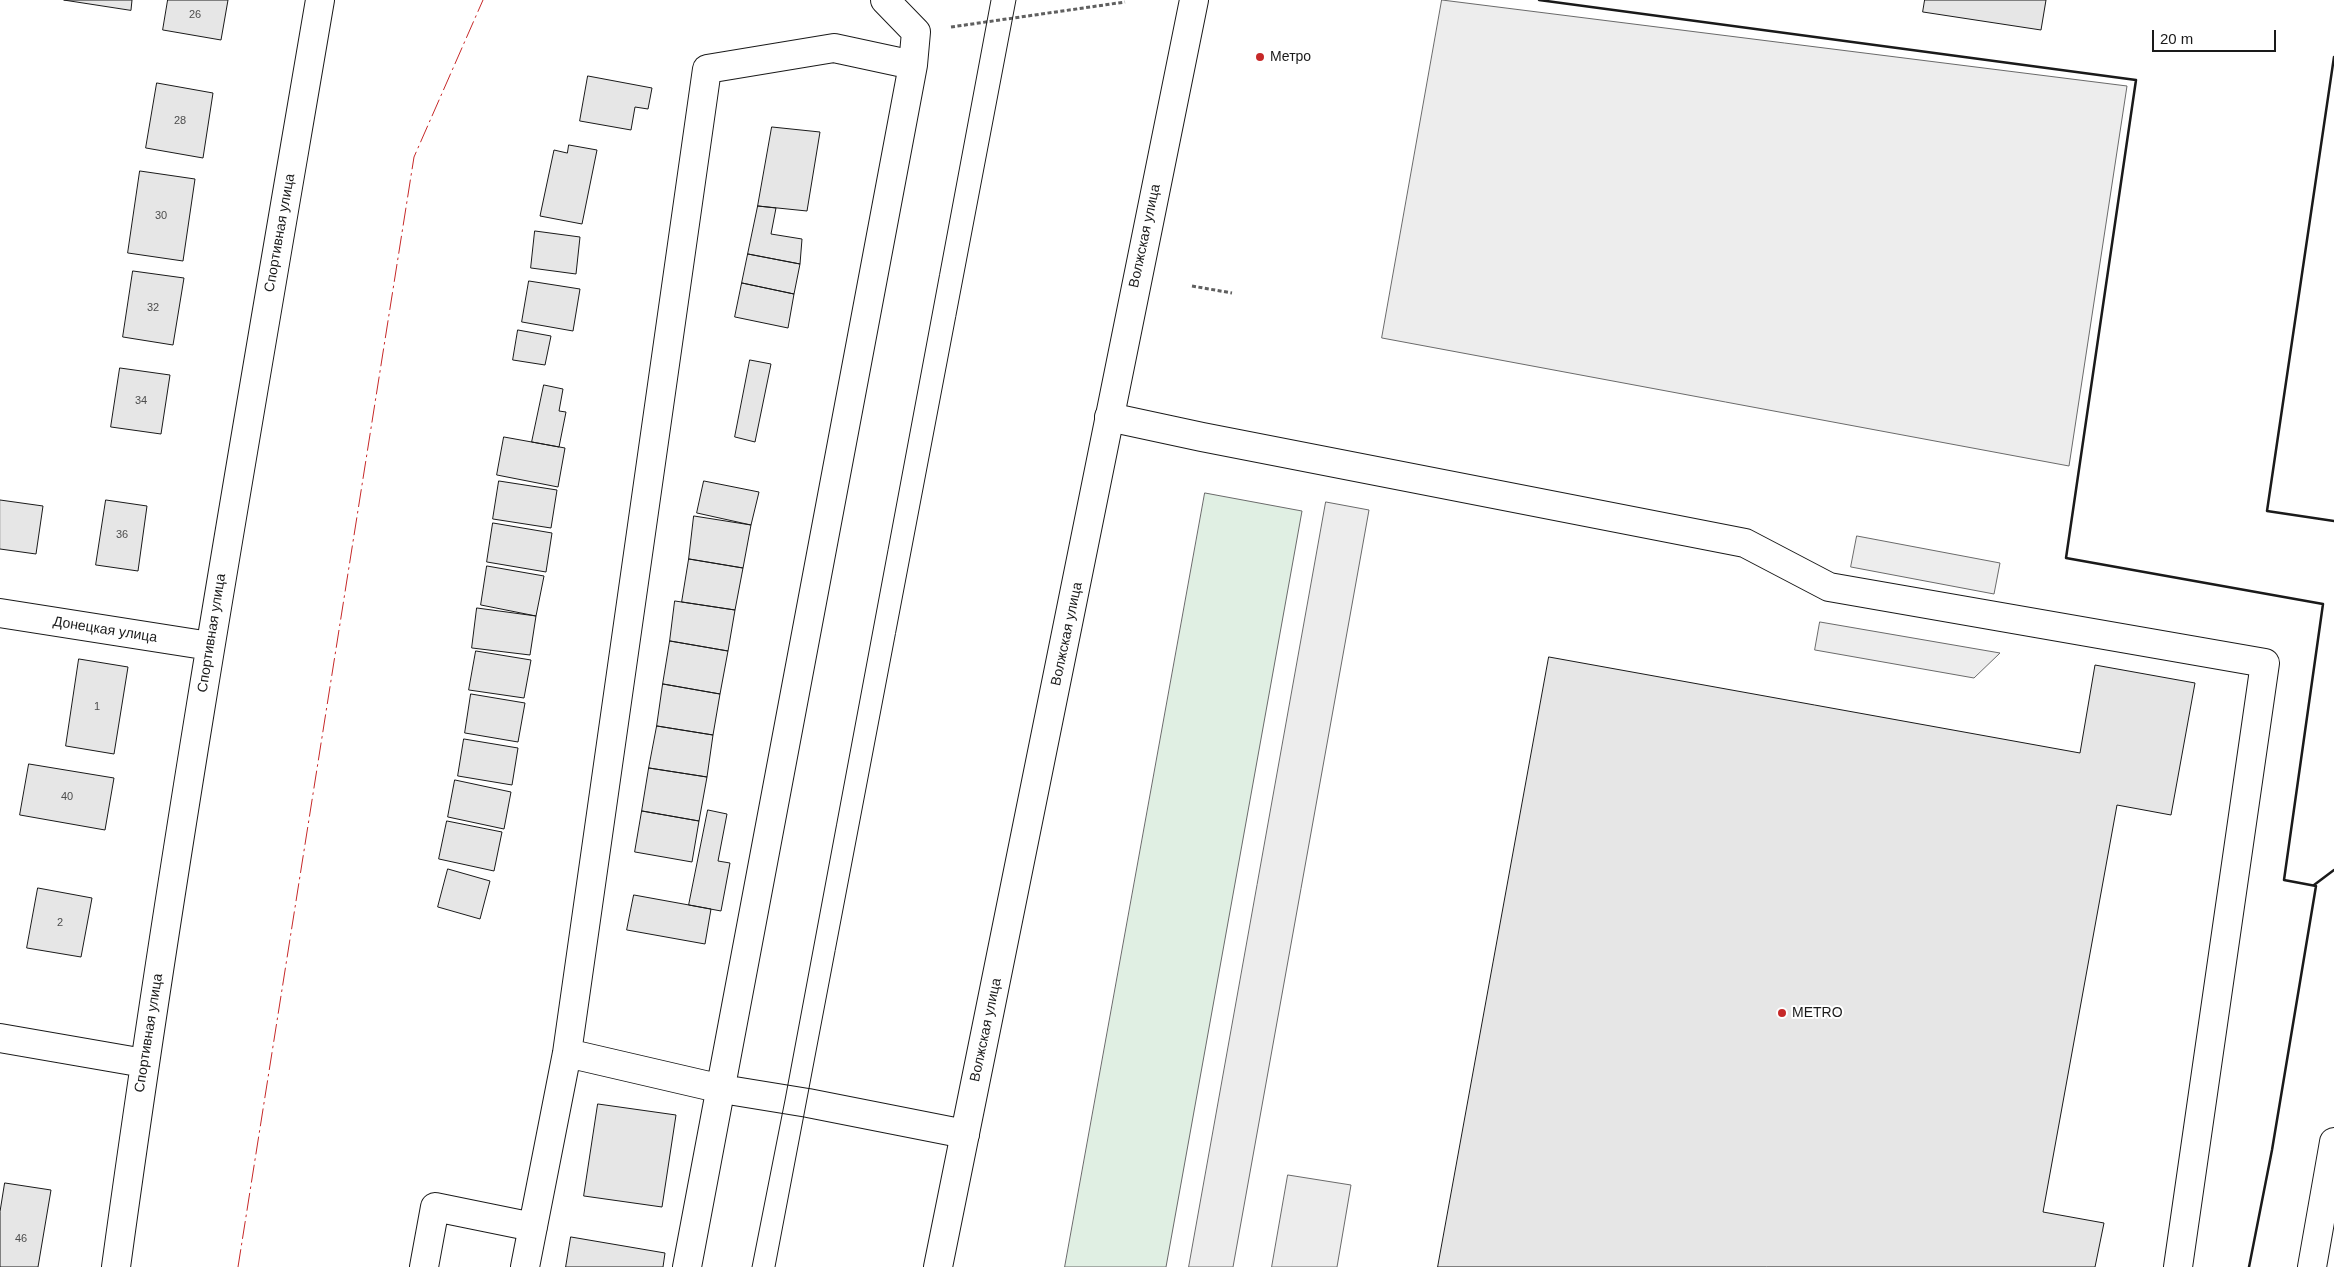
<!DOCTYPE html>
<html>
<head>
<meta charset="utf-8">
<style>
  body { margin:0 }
  #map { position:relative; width:2334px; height:1267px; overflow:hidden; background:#fff; font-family:Arial,sans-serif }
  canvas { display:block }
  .scale { position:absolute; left:2152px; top:30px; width:124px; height:22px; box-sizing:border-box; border:2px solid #1a1a1a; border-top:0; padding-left:6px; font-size:15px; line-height:18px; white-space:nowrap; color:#1a1a1a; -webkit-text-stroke:4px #fff; paint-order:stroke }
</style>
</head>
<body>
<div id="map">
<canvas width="2334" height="1267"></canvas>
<div class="scale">20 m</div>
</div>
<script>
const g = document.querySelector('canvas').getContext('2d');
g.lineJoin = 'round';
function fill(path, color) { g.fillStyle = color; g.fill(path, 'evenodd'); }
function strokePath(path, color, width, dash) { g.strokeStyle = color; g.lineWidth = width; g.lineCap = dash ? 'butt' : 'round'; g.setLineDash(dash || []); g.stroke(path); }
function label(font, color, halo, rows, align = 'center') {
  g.font = font + ' Arial,sans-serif'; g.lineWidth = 4; g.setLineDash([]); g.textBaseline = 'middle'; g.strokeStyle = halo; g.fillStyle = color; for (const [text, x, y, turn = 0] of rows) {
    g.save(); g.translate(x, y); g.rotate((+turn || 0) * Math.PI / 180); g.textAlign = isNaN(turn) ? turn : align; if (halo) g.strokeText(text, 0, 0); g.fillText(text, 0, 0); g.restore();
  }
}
const green = new Path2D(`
  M1205,493L1302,511L1166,1267H1065Z`);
fill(green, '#e0efe3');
strokePath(green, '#6a6a6a', 1);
const parking = new Path2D(`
  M1442,0L2127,86L2069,466L1382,338Z
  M1326,502L1369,510L1233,1267H1189Z
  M1857,536L2000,563L1994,594L1851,567Z
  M1820,622L2000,653L1974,678L1815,650Z
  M1288,1175L1351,1185L1337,1267H1272Z`);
fill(parking, '#ededed');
strokePath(parking, '#6a6a6a', 1);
const building = new Path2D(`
  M64,0H132L131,10Z
  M168,0H228L221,40L163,30Z
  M1925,0H2046L2041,30L1923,12Z
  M588,76L652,88L648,109L635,107L631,130L580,121Z
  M157,83L213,93L203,158L146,148Z
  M772,127L820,132L807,211L758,206Z
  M569,145L597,150L582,224L540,216L554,150L567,153Z
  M140,171L195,179L183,261L128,253Z
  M758,206L776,208L771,234L802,239L800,264L748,254Z
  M535,231L580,237L576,274L531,268Z
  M748,254L800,264L794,294L742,283Z
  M133,271L184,278L173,345L123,337Z
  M529,281L580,289L573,331L522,322Z
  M742,283L794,294L788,328L735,317Z
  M518,330L551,336L545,365L513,360Z
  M750,360L771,364L755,442L735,437Z
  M120,368L170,375L161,434L111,427Z
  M544,385L563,389L559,411L566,412L559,447L532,442Z
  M504,437L565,448L558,487L497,475Z
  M499,481L557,490L551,528L493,519Z
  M704,481L759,492L751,525L697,513Z
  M0,500L43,506L36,554L0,549Z
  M106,500L147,506L138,571L96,565Z
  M694,516L751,525L743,568L689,559Z
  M493,523L552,533L546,572L487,562Z
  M689,559L743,568L735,610L682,602Z
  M487,566L544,576L536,616L481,605Z
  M675,601L735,610L728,651L670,641Z
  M477,608L536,616L530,655L472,648Z
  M670,641L728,651L720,694L663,684Z
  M476,651L531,660L524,698L469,690Z
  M1549,657L2080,753L2095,665L2195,683L2171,815L2117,805L2043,1212L2104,1223L2095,1267H1438Z
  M79,659L128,667L114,754L66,746Z
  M663,684L720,694L713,735L657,726Z
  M471,694L525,703L518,742L465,733Z
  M657,726L713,735L707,777L649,768Z
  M464,739L518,748L512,785L458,776Z
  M29,764L114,778L105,830L20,815Z
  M649,768L707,777L699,821L642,811Z
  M455,780L511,792L504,829L448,817Z
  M708,810L727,814L718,861L730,863L721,911L689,905Z
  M642,811L699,821L692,862L635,852Z
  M447,821L502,832L494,871L439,859Z
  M448,869L490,881L480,919L438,907Z
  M38,888L92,898L81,957L27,948Z
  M634,895L711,909L705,944L627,930Z
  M598,1104L676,1115L662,1207L584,1196Z
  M5,1183L51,1190L38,1267H0V1212Z
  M571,1237L665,1253L663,1267H566Z`);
fill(building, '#e6e6e6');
strokePath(building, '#1a1a1a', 1);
const minor = new Path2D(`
  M1109,417L1202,437L1745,543L1829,587L2265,663L2178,1267
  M0,613L210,646
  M0,1038L144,1063
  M567,1053L722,1089L808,1103L965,1134
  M116,1267C174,843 248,422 320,0
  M424,1267L435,1207L533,1227
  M525,1267L567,1053L707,69L834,48L913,65
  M687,1267L913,65L916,32L885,0
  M2312,1267L2334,1142`);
const major = new Path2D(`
  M938,1267L1194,0`);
strokePath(minor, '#1a1a1a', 30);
strokePath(major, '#1a1a1a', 30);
strokePath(new Path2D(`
  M951,27L1125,2
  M1192,286L1232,293`), '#5f5f5f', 3, [4, 2.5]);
strokePath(minor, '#fff', 28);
strokePath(major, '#fff', 28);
strokePath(new Path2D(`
  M752,1267L785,1100L991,0
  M775,1267L1016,0`), '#1a1a1a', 1);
strokePath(new Path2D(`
  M1539,0L2136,80L2066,558L2323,604L2284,880L2316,886L2272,1150L2249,1267
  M2334,57L2267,511L2334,521
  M2314,885L2334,870`), '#1a1a1a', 2.5);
strokePath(new Path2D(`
  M238,1267L414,157L483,0`), '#c62828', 1, [18, 4, 2.5, 4]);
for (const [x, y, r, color] of [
  [1260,57,5,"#c62828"],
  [1782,1013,5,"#c62828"]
]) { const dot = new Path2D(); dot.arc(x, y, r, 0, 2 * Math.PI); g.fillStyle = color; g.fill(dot); strokePath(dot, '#fff', 2); }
label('11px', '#4d4d4d', null, [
  ["26",195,15],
  ["28",180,121],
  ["30",161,216],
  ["32",153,308],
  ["34",141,401],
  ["36",122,535],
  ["1",97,707],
  ["40",67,797],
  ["2",60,923],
  ["46",21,1239]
]);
label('14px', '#1a1a1a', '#fff', [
  ["Метро",1270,57],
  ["METRO",1792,1013]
], 'left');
label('14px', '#1a1a1a', '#fff', [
  ["Спортивная улица",280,233,-80],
  ["Волжская улица",1145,236,-78],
  ["Донецкая улица",105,630,9],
  ["Спортивная улица",212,633,-81],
  ["Волжская улица",1067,634,-78],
  ["Волжская улица",986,1030,-78],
  ["Спортивная улица",149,1033,-81]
]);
</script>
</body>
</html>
